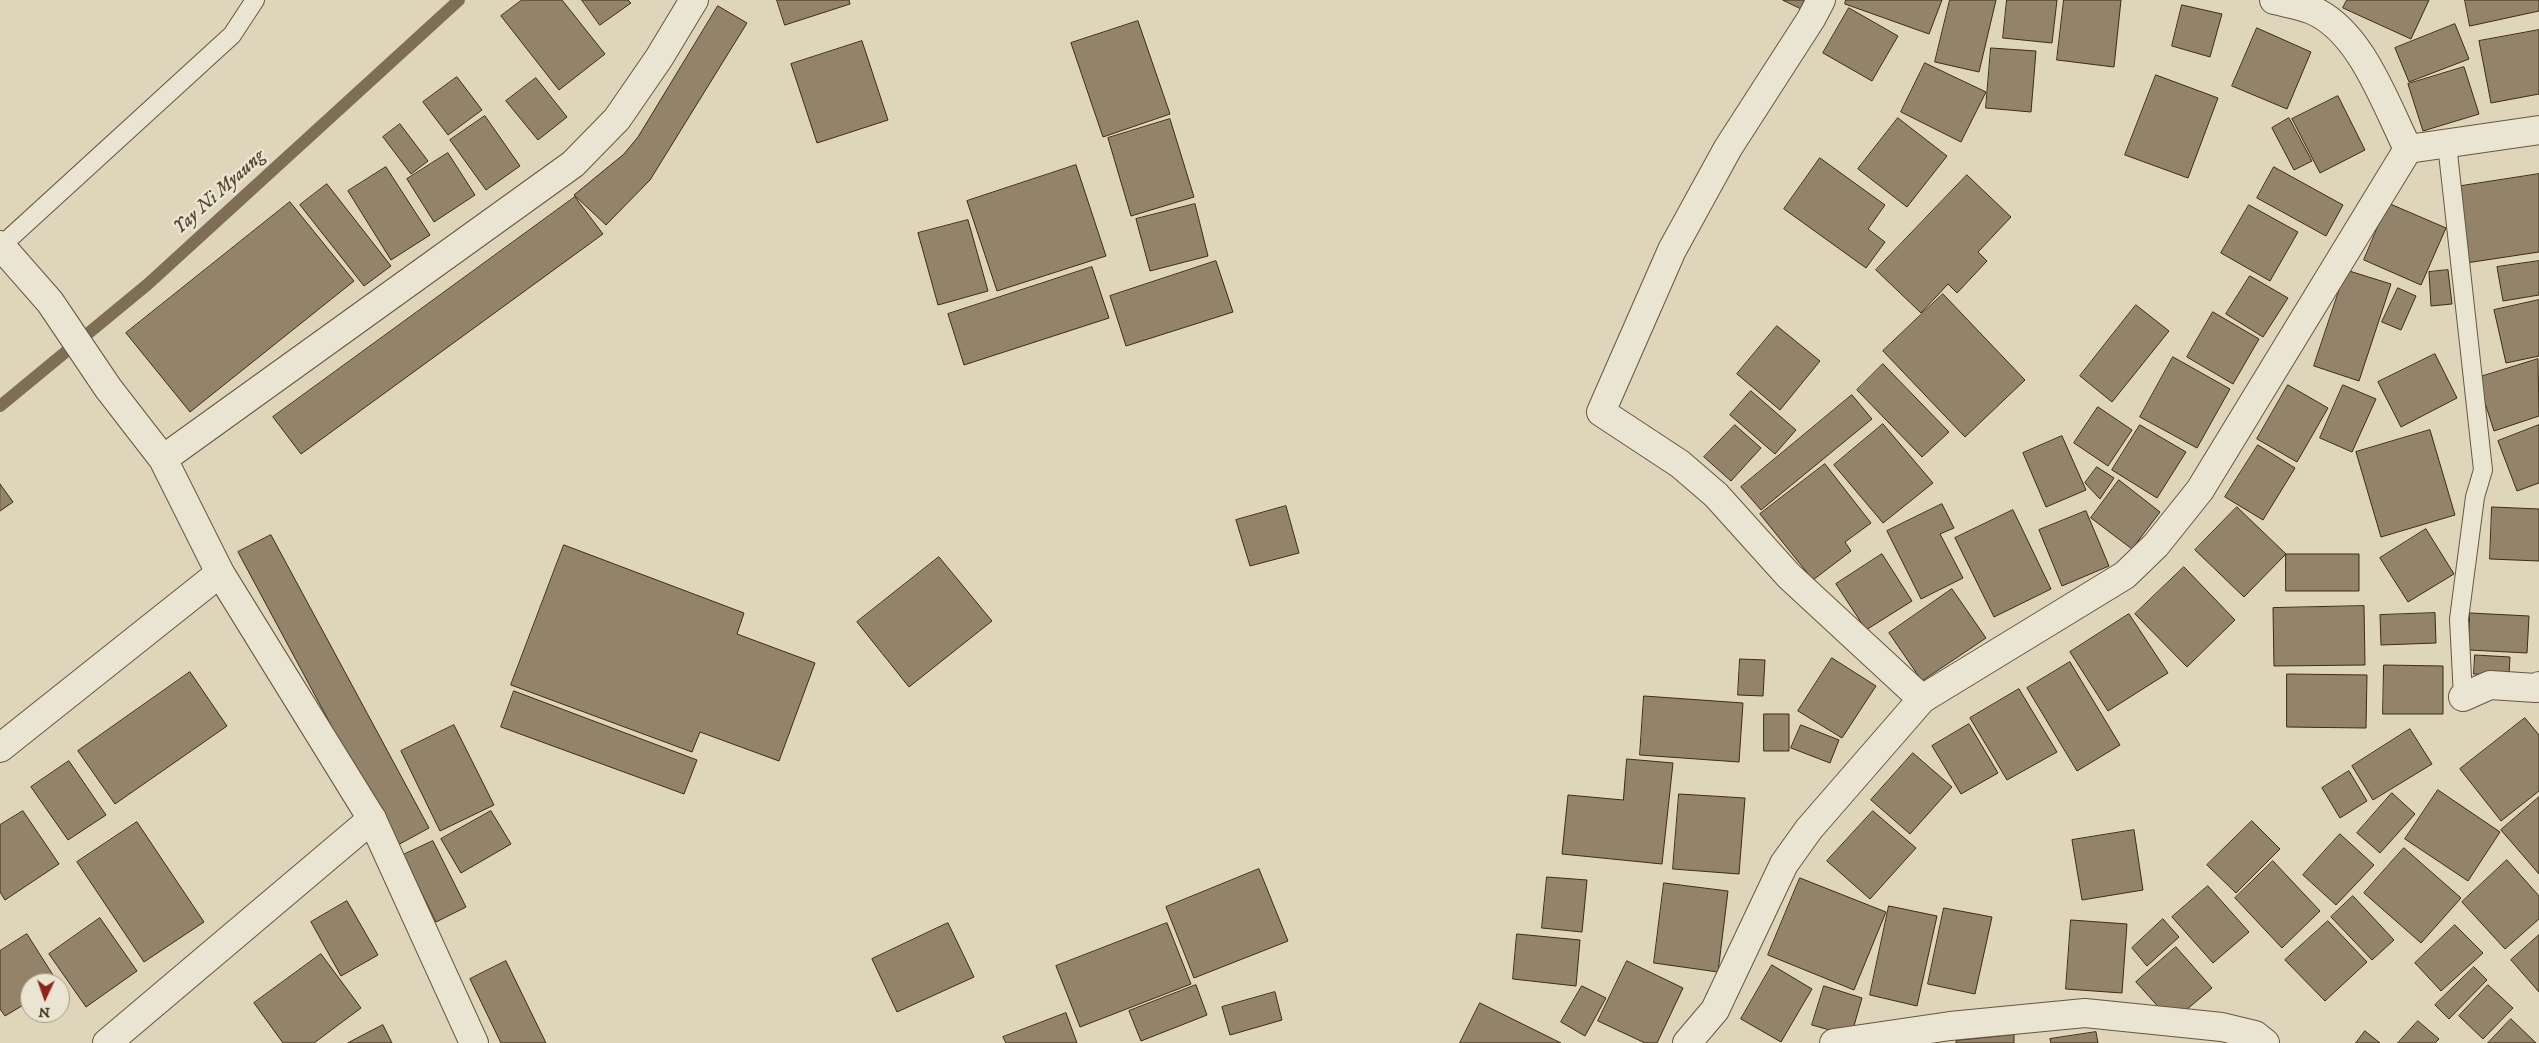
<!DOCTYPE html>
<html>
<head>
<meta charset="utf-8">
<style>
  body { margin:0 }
  #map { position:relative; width:2539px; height:1043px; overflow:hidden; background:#ded5ba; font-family:"IM FELL DW Pica",serif }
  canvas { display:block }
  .north { position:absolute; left:20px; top:973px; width:50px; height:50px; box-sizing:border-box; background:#eae4d2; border:1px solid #a69a86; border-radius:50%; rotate:183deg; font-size:14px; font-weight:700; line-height:20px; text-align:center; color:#3f2b14 }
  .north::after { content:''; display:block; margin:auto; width:18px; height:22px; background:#8f2418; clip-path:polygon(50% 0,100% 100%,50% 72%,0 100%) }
</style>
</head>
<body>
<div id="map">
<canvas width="2539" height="1043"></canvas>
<div class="north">N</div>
</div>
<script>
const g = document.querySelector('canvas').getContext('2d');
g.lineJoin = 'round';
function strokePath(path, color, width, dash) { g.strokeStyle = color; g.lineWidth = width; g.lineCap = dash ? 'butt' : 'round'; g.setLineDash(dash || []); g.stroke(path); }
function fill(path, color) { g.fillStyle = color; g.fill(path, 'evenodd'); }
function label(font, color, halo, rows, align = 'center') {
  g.font = font + ' "IM FELL DW Pica",serif'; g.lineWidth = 5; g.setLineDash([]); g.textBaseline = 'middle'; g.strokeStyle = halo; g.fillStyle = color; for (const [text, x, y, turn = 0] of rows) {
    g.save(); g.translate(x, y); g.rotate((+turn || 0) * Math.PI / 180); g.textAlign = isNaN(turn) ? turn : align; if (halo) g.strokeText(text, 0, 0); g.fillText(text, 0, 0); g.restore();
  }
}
strokePath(new Path2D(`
  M0,406L148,284L459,0`), '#7e6e56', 12);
const building = new Path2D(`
  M522,0H562L605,54L559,90L501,16Z
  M582,0H628L631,3L600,25Z
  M777,0H849L850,4L785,25Z
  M1783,0H1812L1806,11Z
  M1846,0H1942L1929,34L1845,4Z
  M1950,0H1996L1979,72L1935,62Z
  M2007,0H2057L2052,43L2003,38Z
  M2064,0H2121L2114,67L2057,60Z
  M2347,0H2429L2411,39L2343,8Z
  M2465,0H2539V11L2470,26Z
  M2182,5L2222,14L2210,57L2172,46Z
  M718,6L747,23L650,180L606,225L574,195L624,154L638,137Z
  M1849,8L1898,36L1872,81L1823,53Z
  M1138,21L1170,114L1103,137L1071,43Z
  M2455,24L2469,59L2409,82L2395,48Z
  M2257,28L2311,52L2287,109L2232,86Z
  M2539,30V94L2491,103L2479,41Z
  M862,41L888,120L817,143L791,64Z
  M1991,48L2036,51L2031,112L1986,108Z
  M1925,63L1986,92L1961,142L1901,112Z
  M2464,67L2479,114L2423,131L2408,84Z
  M2156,75L2218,98L2188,178L2125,155Z
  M457,77L482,110L448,135L423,102Z
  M536,78L567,117L538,140L506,101Z
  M2338,96L2365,150L2320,173L2292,119Z
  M485,116L520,166L486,190L450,140Z
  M1898,118L1947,156L1907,207L1858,169Z
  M2289,118L2312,161L2294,170L2272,128Z
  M1170,119L1194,197L1131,216L1108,138Z
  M400,124L428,161L411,174L383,137Z
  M448,153L475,195L434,222L407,179Z
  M1820,158L1885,205L1868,229L1885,242L1866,268L1784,209Z
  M1076,165L1106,256L997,291L967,201Z
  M386,167L430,235L391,260L348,191Z
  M2274,167L2343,205L2326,236L2257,198Z
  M2539,174V252L2466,263L2455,187Z
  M1967,175L2011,217L1978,252L1987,261L1957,293L1948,284L1921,313L1876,270Z
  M327,184L391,266L364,286L300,205Z
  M575,197L603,234L301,454L273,417Z
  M290,202L354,281L190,412L126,333Z
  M2388,203L2446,228L2421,285L2364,260Z
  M1195,204L1208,256L1150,271L1136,219Z
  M2249,205L2298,232L2270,281L2221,253Z
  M968,220L988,291L938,305L918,233Z
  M1216,261L1233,312L1126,346L1110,296Z
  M2539,261V295L2503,301L2497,267Z
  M1092,267L1109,318L964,365L948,314Z
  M2346,270L2391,284L2359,381L2314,366Z
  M2448,270L2452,304L2431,306L2429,272Z
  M2250,276L2288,298L2263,337L2226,314Z
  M2398,288L2416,296L2401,330L2382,322Z
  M1943,294L2025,380L1965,437L1883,351Z
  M2539,300V356L2506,363L2494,310Z
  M2136,305L2169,331L2112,402L2080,376Z
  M2213,312L2259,339L2233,384L2187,357Z
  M1777,326L1820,361L1780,410L1737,374Z
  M2435,354L2457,398L2401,427L2378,382Z
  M2173,357L2230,389L2197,448L2140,417Z
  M2538,359L2539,416L2494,431L2477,378Z
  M1883,364L1949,432L1922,457L1857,390Z
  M2288,385L2328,408L2297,462L2257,439Z
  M2343,385L2376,399L2352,452L2320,438Z
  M1751,391L1796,430L1775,454L1730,415Z
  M1852,395L1872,419L1761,510L1741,487Z
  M2098,407L2132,430L2108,466L2074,443Z
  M1883,424L1933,483L1883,523L1834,465Z
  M1735,425L1761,448L1731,481L1704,457Z
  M2140,425L2186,452L2157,498L2112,470Z
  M2539,425V483L2517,491L2498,441Z
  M2430,430L2455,515L2381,537L2356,452Z
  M2062,436L2086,490L2046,507L2023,453Z
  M2258,445L2295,468L2263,520L2225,497Z
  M1825,464L1871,523L1845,542L1851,551L1813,580L1760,514Z
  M2097,467L2114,478L2100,499L2085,483Z
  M2119,480L2160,512L2132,549L2091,518Z
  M0,484L13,502L0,511Z
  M1942,504L1954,528L1940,534L1963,578L1921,599L1887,531Z
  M1286,506L1299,553L1250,566L1236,520Z
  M2237,507L2286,554L2244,597L2195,550Z
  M2492,507L2539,509V561L2490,559Z
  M2013,510L2051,589L1994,617L1955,538Z
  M2086,511L2109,566L2062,586L2039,530Z
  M2426,529L2454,574L2408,602L2380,558Z
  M271,535L429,828L396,846L238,552Z
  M564,545L744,613L737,634L815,663L779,761L700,732L692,752L511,685Z
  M1882,554L1912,601L1866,630L1836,584Z
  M2286,554H2359V591H2286Z
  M939,557L992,621L909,687L857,622Z
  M2184,567L2235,620L2187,667L2135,614Z
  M1952,589L1986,638L1922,681L1889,633Z
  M2364,606L2365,665L2274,666L2273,608Z
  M2435,613L2436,643L2381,645L2380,615Z
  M2470,613L2529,616L2527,653L2469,650Z
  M2129,614L2168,673L2108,711L2070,652Z
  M2475,655L2510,657L2509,676L2474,674Z
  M1832,658L1876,686L1842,738L1798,711Z
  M1740,659L1765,660L1763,696L1738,695Z
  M2070,662L2120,745L2077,771L2027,688Z
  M2384,665L2443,666V714H2383Z
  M190,672L227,726L115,804L78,751Z
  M2287,674L2367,675L2366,728L2287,727Z
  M2019,689L2057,752L2007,780L1970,718Z
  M514,691L697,760L684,794L501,727Z
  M1644,696L1743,703L1739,762L1640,755Z
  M1764,714H1789V751H1764Z
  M2525,718L2539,735V791L2501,821L2460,769Z
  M1969,724L1998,773L1961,794L1932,746Z
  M454,725L494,805L440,831L401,751Z
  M1801,725L1839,740L1830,763L1791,748Z
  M2410,729L2432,764L2373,800L2352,766Z
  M1913,753L1952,787L1910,834L1871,800Z
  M1627,759L1673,763L1662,864L1562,854L1568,795L1623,800Z
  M69,761L106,815L68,840L31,787Z
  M2349,771L2367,801L2340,818L2322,788Z
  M2438,790L2500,832L2468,881L2405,839Z
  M2392,793L2415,814L2380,853L2357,833Z
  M1679,794L1745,798L1739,874L1673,869Z
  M2539,797V874L2501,830Z
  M23,811L59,864L5,900L0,892V825Z
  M491,811L511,844L461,873L441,839Z
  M1873,811L1916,848L1870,899L1827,861Z
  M2252,821L2280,849L2236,893L2207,865Z
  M137,822L204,922L144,962L77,862Z
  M2134,830L2143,890L2082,900L2072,840Z
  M2340,834L2374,865L2336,905L2303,875Z
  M433,841L466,907L436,922L403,855Z
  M2404,848L2461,898L2421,943L2364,893Z
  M2507,860L2539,896V919L2505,949L2462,902Z
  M2273,861L2320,911L2282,948L2235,898Z
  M1259,869L1288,941L1194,978L1166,907Z
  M1547,877L1587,880L1582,932L1542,928Z
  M1800,878L1886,912L1854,990L1768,955Z
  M1664,883L1728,891L1718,972L1654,963Z
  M2208,886L2249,932L2213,963L2172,917Z
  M2353,896L2394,940L2372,960L2331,917Z
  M347,901L378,955L341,976L311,922Z
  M1889,906L1937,916L1917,1006L1870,995Z
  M1944,908L1992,917L1975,994L1928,984Z
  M100,918L137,971L86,1007L49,954Z
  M2163,919L2179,937L2147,966L2132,948Z
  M2071,920L2127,924L2122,993L2066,989Z
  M2328,921L2367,962L2325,1001L2285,960Z
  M948,923L974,977L897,1012L872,959Z
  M1167,923L1191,984L1080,1027L1056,966Z
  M2455,925L2483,953L2441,991L2415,963Z
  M27,934L58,983H30V1001L5,1016L0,1009V951Z
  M1517,934L1580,940L1576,986L1513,979Z
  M2539,935V992L2511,960Z
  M2176,947L2212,988L2172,1022L2136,982Z
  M321,954L361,1008L314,1043H283L254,1003Z
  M506,961L546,1043H501L470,979Z
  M1627,961L1683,988L1657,1043H1645L1598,1021Z
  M1772,965L1812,989L1781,1042L1741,1019Z
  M2474,967L2487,980L2449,1019L2435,1005Z
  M1196,985L1207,1015L1141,1041L1129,1011Z
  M2488,985L2513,1008L2483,1039L2459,1016Z
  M1582,986L1606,998L1585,1036L1561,1022Z
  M1824,986L1862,998L1851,1036L1812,1025Z
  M1275,992L1282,1020L1230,1035L1222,1007Z
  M1480,1003L1561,1043H1460Z
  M1066,1013L1077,1043H1006L1003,1037Z
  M2511,1019L2536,1043H2488Z
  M2418,1021L2439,1039L2435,1043H2398Z
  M383,1025L392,1043H348Z
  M2365,1031L2380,1043H2356Z
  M2096,1032L2098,1043H2051L2050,1039Z
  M2014,1035V1043H1956V1041Z`);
fill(building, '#92836a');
strokePath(building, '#3f2b14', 1);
const service = new Path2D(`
  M2447,144L2483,470L2475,497L2459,619L2463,697
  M1,246L232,35L255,0`);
const minor = new Path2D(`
  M1821,0L1811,19L1728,148L1672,250L1601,412L1680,464L1716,495L1789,576L1922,699
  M2463,697L2490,685L2536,688L2539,686
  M0,748L220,573
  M107,1043L372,819
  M1687,1043L1715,1010L1784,864L1809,829L1922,699L2125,575L2156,545L2200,490L2408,149
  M1834,1043L1950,1026L2085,1013L2222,1027L2255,1035L2265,1043`);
const tertiary = new Path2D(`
  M2274,0C2286,3 2300,5 2312,10C2361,31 2385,103 2408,149L2539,130
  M0,245L50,302L108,388L163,459L220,573L372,819L474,1043
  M163,459L573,164L617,119L659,58L694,0`);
strokePath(service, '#67563e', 20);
strokePath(minor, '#67563e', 30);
strokePath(tertiary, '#67563e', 30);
strokePath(service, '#eae4d2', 18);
strokePath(minor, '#eae4d2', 28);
strokePath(tertiary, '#eae4d2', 28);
label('italic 19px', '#594730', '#eae4d2', [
  ["Yay Ni Myaung",220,193,-42]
]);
</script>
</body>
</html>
